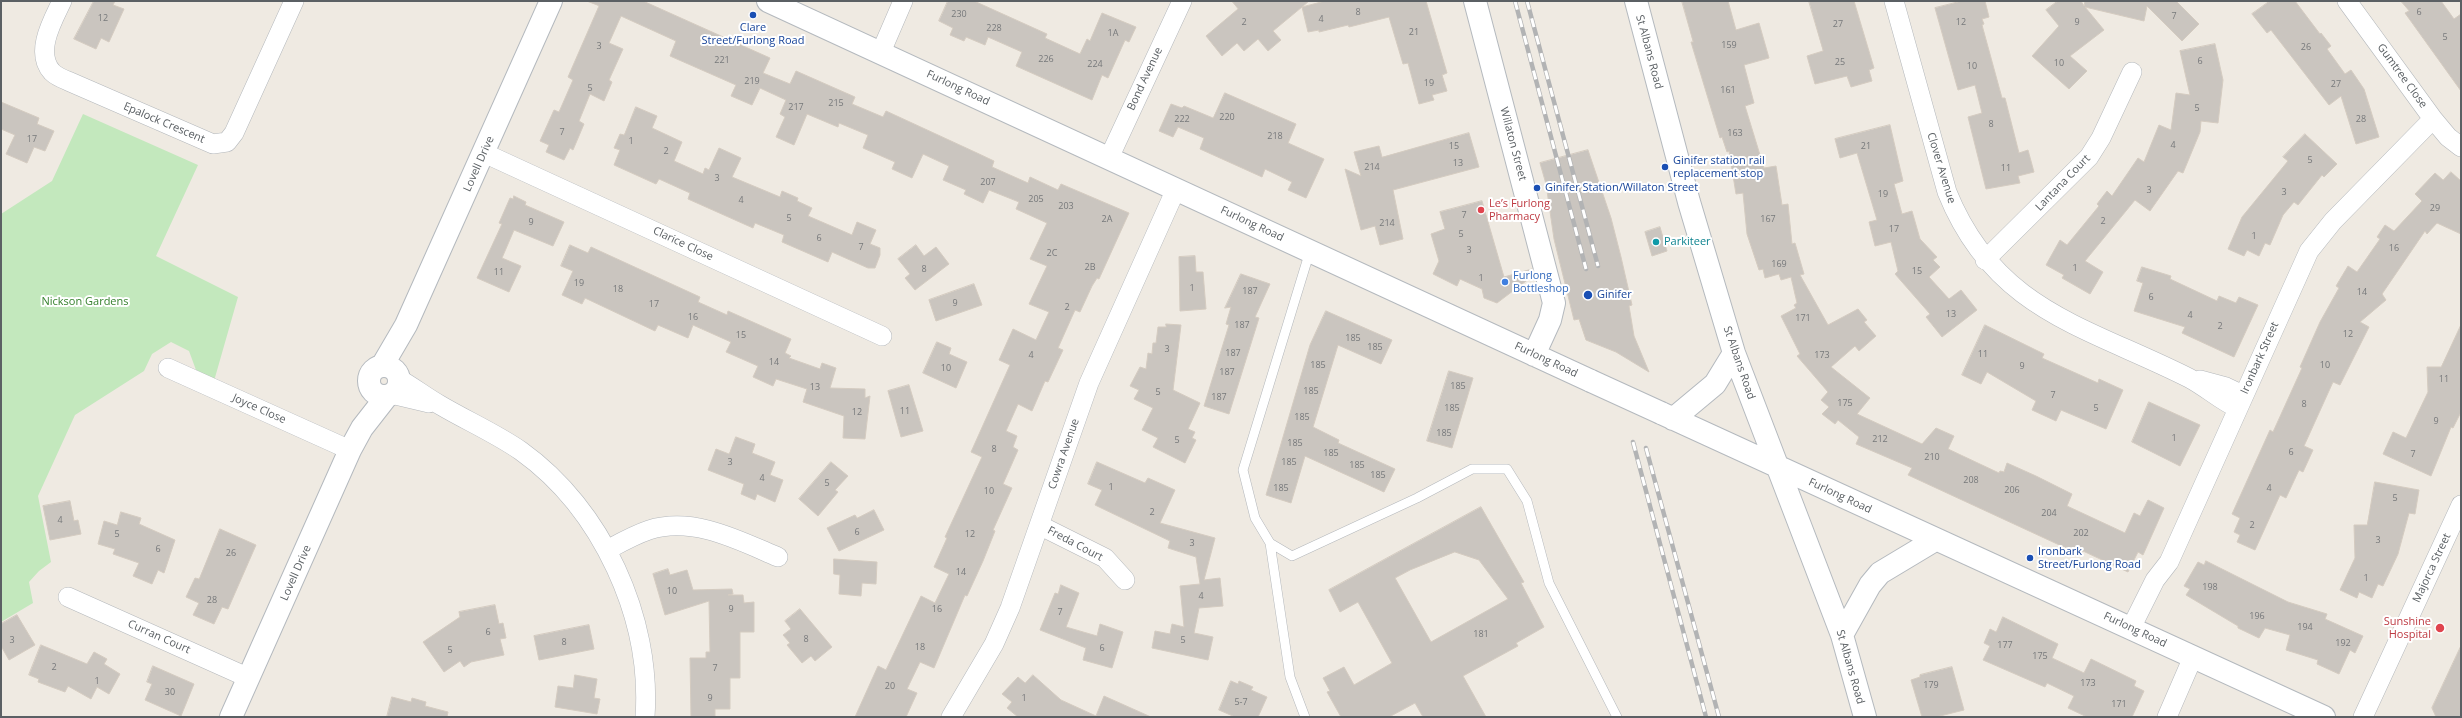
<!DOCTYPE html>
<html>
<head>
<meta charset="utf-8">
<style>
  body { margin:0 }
  #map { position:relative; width:2462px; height:718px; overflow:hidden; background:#efeae2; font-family:"Open Sans",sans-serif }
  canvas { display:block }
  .frame { position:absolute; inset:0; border:2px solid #5b6064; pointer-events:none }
</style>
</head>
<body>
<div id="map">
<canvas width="2462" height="718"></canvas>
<div class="frame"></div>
</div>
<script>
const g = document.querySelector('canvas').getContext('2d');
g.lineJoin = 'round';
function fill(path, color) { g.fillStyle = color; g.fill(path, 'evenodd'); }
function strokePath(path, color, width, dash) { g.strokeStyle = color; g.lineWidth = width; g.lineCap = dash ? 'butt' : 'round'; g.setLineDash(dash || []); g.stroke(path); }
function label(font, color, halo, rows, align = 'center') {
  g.font = font + ' "Open Sans",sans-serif'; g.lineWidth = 4; g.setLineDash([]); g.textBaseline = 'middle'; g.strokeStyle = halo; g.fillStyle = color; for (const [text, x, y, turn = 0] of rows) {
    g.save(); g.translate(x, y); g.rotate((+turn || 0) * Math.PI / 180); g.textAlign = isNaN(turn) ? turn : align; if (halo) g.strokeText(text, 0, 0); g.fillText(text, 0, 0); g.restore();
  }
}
fill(new Path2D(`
  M83,114L198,165L156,256L238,297L214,381L196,370L189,351L171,342L152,354L144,371L75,415L38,496L51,562L39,571L29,582L33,603L1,622V214L52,181Z`), '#c3e8bd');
const building = new Path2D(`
  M94,1H115L113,5L124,9L109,42L101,38L96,49L74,39Z
  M587,1H643L770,58L763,73L790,84L796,71L855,97L852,104L883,117L886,111L977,153L994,161L992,167L1028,183L1030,177L1058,190L1061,184L1129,213L1099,279L1097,278L1092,286L1080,312L1075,310L1058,348L1063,350L1048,382L1045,381L1032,411L1018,404L1006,431L1017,436L1013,447L1018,450L1003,484L1012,488L993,530L995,531L983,561L967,596L965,595L934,668L920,662L907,689L917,693L906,717H855L878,666L886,670L921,596L935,603L949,574L934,567L947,538L945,537L982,457L971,452L1010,365L999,360L1013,329L1036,340L1049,312L1029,304L1047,266L1030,259L1047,223L1016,209L1019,202L989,190L983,203L964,194L966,190L943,180L949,166L923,154L912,178L892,169L895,162L863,148L868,135L839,123L838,127L807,114L794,145L776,137L785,117L780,114L786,100L760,88L752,105L731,96L736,85L670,56L676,41L621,16L609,43L623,49L609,80L612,82L604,101L590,94L579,121L584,124L573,150L570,148L564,160L546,152L549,145L540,141L554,110L559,112L573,80L568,77L599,6Z
  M948,1H974L1047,34L1045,38L1080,54L1087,39L1090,41L1102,13L1136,27L1129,42L1125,40L1108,78L1102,75L1092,100L1016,66L1022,52L988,37L985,45L966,37L964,41L950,35L953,28L939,21Z
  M1232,1H1309L1302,7L1325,1H1426L1447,73L1442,75L1447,91L1432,95L1434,100L1419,104L1408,63L1403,64L1389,17L1349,27L1348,25L1319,32V30L1308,32L1302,7L1273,31L1281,40L1268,51L1258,39L1244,51L1237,43L1222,56L1206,36L1238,9Z
  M1682,1H1728L1736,30L1759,23L1769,58L1744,65L1754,103L1745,106L1764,168L1776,166L1782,205L1788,204L1792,244L1795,243L1804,274L1800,275L1828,325L1858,309L1867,320L1864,322L1876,336L1859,351L1855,346L1831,367L1870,398L1857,414L1922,444L1936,428L1954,436L1948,449L1999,473L2000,471L2004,472L2007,463L2036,476L2072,494L2067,506L2125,533L2134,513L2140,516L2148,500L2164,508L2143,555L2138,552L2128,572L2083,551L2081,555L1908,475L1912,468L1856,444L1859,437L1838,420L1835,424L1822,414L1829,407L1821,400L1828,392L1797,356L1800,354L1781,316L1796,308L1794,305L1797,303L1791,277L1781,280L1779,274L1765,278L1763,269L1759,270L1747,234L1743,193L1736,194L1729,151L1727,152L1722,137L1720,138L1691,42H1693Z
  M1809,1H1854L1874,68L1869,70L1872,81L1851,87L1847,76L1815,84L1807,56L1823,51Z
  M1962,1H1985L1989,17L1982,19L1984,24L1982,25L2002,98H2005L2019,153L2028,150L2034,172L2018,176L2020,183L1986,189L1968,117L1982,113L1975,85L1958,90L1935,8Z
  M2058,1H2081L2084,6L2085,1H2176L2199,24L2182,41L2147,6L2144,21L2085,7L2104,30L2070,56L2087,71L2069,89L2032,56L2059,26L2046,10Z
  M2270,1H2295L2320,34L2321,33L2331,46L2327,49L2345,74L2351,70L2364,89L2379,137L2356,144L2341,96L2329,105L2271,30L2267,33L2252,14Z
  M2401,1H2441L2454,19L2461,14V91L2405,13L2409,11Z
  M2215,44L2223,80L2218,123L2201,121L2200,132L2183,173L2178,171L2150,211L2135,200L2085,261L2103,272L2090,294L2062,278L2064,275L2046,265L2060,240L2067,245L2099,206L2097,204L2107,191L2112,196L2138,158L2144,162L2159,125L2171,130L2176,93L2190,95L2180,51Z
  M1225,93L1296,124L1288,143L1324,159L1306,198L1288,190L1292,182L1265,169L1262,177L1200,149L1204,138L1178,127L1173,137L1159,131L1171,104L1182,108L1184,106L1213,118Z
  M1,102L39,118L37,124L54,131L45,151L34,147L27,163L6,154L15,135L1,129Z
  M636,107L657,116L652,128L682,142L674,161L703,174L705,168L709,170L719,148L741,158L732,177L780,197L782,191L798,198L797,201L812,208L808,216L852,235L857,222L876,230L870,244L880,248V255L875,268H868L832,252L828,262L782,242L784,235L755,223L753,228L688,199L690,193L659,179L656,184L614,165L620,150L614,148L620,134L624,135Z
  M1890,125L1903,181L1894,184L1902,214L1912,211L1920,239L1937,257L1933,260L1940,267L1929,277L1949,299L1961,290L1977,310L1942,337L1926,317L1930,314L1895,274L1898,271L1891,242L1875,246L1869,222L1877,220L1857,153L1840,158L1835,139Z
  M1469,133L1479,167L1393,190L1403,239L1380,245L1375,226L1361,230L1345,169L1361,176L1354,152L1379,146L1382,157Z
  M2305,134L2337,164L2324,177L2322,175L2298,205L2294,202L2283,215L2270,245L2265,243L2259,256L2247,250L2244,256L2228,249L2242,217L2288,161L2283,157Z
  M1588,150L1611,218L1621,257L1632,305L1629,306L1634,336L1649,372L1616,352L1586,340L1579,319L1574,320L1554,239L1546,184L1540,163Z
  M2451,172L2461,181V234L2437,223L2427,234L2425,231L2382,294L2386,300L2360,322L2369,327L2340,385L2333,382L2304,446L2313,450L2303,472L2299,470L2286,498L2280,495L2255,550L2237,542L2240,535L2234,532L2240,518L2232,514L2270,430L2273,432L2302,368L2300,367L2320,322L2339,288L2336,286L2348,266L2357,272L2380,239L2377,237L2385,225L2394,231L2422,201L2415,194L2435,173L2443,180Z
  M514,196L526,202L525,205L564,222L553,246L514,230L502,258L521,266L509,292L477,278L502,224L499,223L510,198L513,199Z
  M1482,201L1504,277L1532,269L1534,275L1497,303L1484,298L1482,289L1460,279L1457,286L1433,274L1439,261L1431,234L1445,229L1440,212Z
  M1660,227L1667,251L1652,256L1645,232Z
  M570,245L588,253L591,247L700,297L698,302L727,315L728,311L791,339L785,353L791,356L789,358L820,369L822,363L836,368L830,388L865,389V398L870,396L865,439L843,438L844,416L803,402L807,389L776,379L773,386L753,377L758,366L726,352L731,342L693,325L688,338L658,325L655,331L585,298L582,304L562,295L573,271L561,266Z
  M916,245L924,256L936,247L949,264L915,290L905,278L910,274L898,259Z
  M1195,256L1196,272H1203L1206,309L1180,311L1179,257Z
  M2142,267L2171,276L2170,279L2217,301L2219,296L2236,303L2239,297L2258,305L2234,357L2182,333L2185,327L2134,311L2143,283L2137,281Z
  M1241,274L1270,284L1255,317L1259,318L1229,414L1204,406L1229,325L1226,324L1231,307L1225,308Z
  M974,284L982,305L936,321L929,300Z
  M1326,311L1392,340L1381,364L1338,345L1313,427L1339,440L1338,443L1395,469L1384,492L1305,456L1291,503L1266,495L1310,345Z
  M1166,324L1181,325L1173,390L1200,403L1188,429L1195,432L1192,438L1196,440L1185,463L1153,447L1158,438L1142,430L1153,408L1134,399L1139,390L1130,386L1140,367L1146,369L1148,353L1152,354L1153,343H1156L1158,327H1166Z
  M1985,325L2044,354L2042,358L2098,383L2099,379L2123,390L2106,429L2061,410L2056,421L2032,410L2036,401L1987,372L1981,384L1962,375Z
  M2461,325V412L2453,428L2451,427L2431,476L2383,454L2393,432L2406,438L2428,392L2427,367H2441Z
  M937,342L951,348L949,354L967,362L956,388L923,373Z
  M1449,371L1473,378L1452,448L1427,441Z
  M909,385L923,431L901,437L888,391Z
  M2149,402L2200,425L2180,466L2132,442Z
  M736,437L755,444L752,453L775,462L770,475L783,480L775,502L757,494L755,500L741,494L744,484L708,470L716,449L729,454Z
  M831,462L848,476L835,490L838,492L818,516L799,499Z
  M1097,462L1145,483L1148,478L1175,490L1160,523L1215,538L1204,580L1220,578L1223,606L1199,608L1194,633L1213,637L1208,660L1152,648L1155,631L1170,634L1172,624L1184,627L1180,586L1200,584L1196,557L1168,548L1170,541L1095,505L1102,490L1088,484Z
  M2375,482L2419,490L2415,514L2409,513L2398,554L2383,586L2378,584L2372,598L2359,592L2357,598L2340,590L2355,558L2354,525H2367Z
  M70,501L74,521L78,520L81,534L50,540L43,506Z
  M1481,507L1524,582L1521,583L1544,627L1516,643L1518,646L1463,676L1486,717H1423L1415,703L1389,717H1341L1327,692L1330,691L1323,678L1344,667L1354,685L1392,663L1358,602L1340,612L1329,590ZM1455,552L1479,560L1508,599L1431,642L1395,578L1410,570Z
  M874,510L884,530L839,551L827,528L855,515L857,518Z
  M121,512L141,518L139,524L175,540L164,573L158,570L152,584L133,576L139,563L113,554L115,549L98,544L104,521L117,525Z
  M220,529L256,545L228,609L222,607L214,624L193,615L199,603L186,597L195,578L199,579Z
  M834,559L877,562L876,584L862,583L861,596L839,594L840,575L834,574Z
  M2206,561L2288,602L2327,614L2325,619L2363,636L2355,653L2350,650L2339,674L2317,664L2318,660L2286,650L2290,635L2265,628L2259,638L2238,628V626L2186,595L2190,589L2184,586L2198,562L2204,565Z
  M668,569L670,575L687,570L693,590L732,589L733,594L728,595H743L744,603L754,602V632H740V678H730V709H715V717H691L690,658H706V652H710L709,601L665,615L653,574Z
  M1061,585L1079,593L1066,627L1097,636L1100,624L1123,632L1112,668L1083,660L1086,648L1040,630L1055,593L1058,594Z
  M495,605L499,624L503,623L506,638L500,639L504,655L471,662L464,667L460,661L444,672L423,642L460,617L459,612Z
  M800,609L832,647L815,661L811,656L802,663L787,645L790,643L783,635L791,629L785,621Z
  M17,615L35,645L9,660L1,646V624Z
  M2003,617L2058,644L2052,658L2084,673L2091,659L2136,681L2134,686L2144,691L2132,717H2087L2068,708L2074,696L2047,683L2045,687L1983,660L1990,646L1984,643L1990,629L1996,632Z
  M589,625L594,649L539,660L534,636Z
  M41,645L87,664L94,652L107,659L104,664L120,674L109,694L97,687L91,699L68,686L65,692L38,682L39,679L29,675Z
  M2461,646V717H2436L2432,708Z
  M153,666L194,684L181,716L145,700L152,684L147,682Z
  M1952,667L1964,710L1936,717H1922L1911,680L1920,677V675Z
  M575,675L597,679L594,698L600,699L597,714L555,707L558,686L573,688Z
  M1033,675L1061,700L1096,716L1104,696L1151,717H1018L1007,708L1012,702L1002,694L1018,677L1025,683Z
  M1231,681L1238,684L1239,681L1253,687L1251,690L1267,697L1258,717H1235L1219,710Z
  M392,697L411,702L412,698L426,702L425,706L448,712L447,717H387Z`);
fill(building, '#cac5bf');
strokePath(building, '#d4cbc0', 1);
const lane = new Path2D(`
  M1310,251L1243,470L1255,518L1270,543L1292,556L1417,498L1472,469H1507L1527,501L1549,583L1617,717
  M1270,543L1290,677L1305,717`);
const street = new Path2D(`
  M62,1C53,20 34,52 52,72C56,76 63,79 68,81L213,144L227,142L234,133L294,1
  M1894,1L1947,192C1995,311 2086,326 2189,378C2206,387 2220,400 2237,408
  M2347,1L2433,119L2448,137L2461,147
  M881,52L903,1
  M484,153L882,336
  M1109,158L1182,1
  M1985,260L2089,157L2101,138L2132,72
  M168,368L350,450
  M399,379C413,387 426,397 440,405C467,421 495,433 521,451C602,509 652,618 645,717
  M2200,380L2226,387L2243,395
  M391,394L429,403
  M1041,526L1105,558L1125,580
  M607,550C620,543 634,535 649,530C693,516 738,540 778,557
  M68,597L249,678
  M2131,628L2155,580L2169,562L2309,251L2333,221L2433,119
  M951,717L994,644L1010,608L1089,383L1176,189
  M2167,717L2193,657
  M2363,717L2461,505`);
const secondary = new Path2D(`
  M768,1L1591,381
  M1475,1L1554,303L1550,320L1534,355
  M1636,1L1689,202L1734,353L1842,635L1865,717
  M369 381a15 15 0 1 1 30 0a15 15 0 1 1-30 0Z
  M382,366L406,325L551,1
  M1661,413L2324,717
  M1673,419L1715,384L1734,353
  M1842,635L1870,585L1880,573L1935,540
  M231,717L350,450L362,428L387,396`);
strokePath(lane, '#b3b7bb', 10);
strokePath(street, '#b3b7bb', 20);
strokePath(secondary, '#b4b9be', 24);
strokePath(lane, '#fff', 9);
strokePath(street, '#fff', 19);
strokePath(secondary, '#fff', 22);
const rail = new Path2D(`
  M1515,1L1586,269
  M1527,1L1598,266
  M1633,442L1706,717
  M1646,448L1719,717`);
strokePath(rail, '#b2b3b4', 4.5);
strokePath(rail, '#fff', 3, [9]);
const secondaryBridge = new Path2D(`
  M1591,381L1661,413`);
strokePath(secondaryBridge, '#b4b9be', 24, []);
strokePath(secondaryBridge, '#fff', 22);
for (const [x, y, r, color] of [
  [753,15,4,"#1a4fb4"],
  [1665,167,4,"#1a4fb4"],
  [1537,188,4,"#1a4fb4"],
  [1481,210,4,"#e0444e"],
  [1656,242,4,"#0f9aa8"],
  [1505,282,4,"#3f7fe0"],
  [1588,295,5,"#1a4fb4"],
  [2030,558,4,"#1a4fb4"],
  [2440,628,5,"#e0444e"]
]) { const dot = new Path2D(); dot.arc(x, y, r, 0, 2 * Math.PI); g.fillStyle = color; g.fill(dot); strokePath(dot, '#fff', 1.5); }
label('9px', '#77797b', null, [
  ["8",1358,12],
  ["6",2419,12],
  ["230",959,14],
  ["7",2174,16],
  ["12",103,18],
  ["4",1321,19],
  ["2",1244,22],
  ["12",1961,22],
  ["9",2077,22],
  ["27",1838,24],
  ["228",994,28],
  ["21",1414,32],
  ["1A",1113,33],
  ["5",2445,37],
  ["159",1729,45],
  ["3",599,46],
  ["26",2306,47],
  ["226",1046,59],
  ["221",722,60],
  ["6",2200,61],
  ["25",1840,62],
  ["10",2059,63],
  ["224",1095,64],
  ["10",1972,66],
  ["219",752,81],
  ["19",1429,83],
  ["27",2336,84],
  ["5",590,88],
  ["161",1728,90],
  ["215",836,103],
  ["217",796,107],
  ["5",2197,108],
  ["220",1227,117],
  ["222",1182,119],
  ["28",2361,119],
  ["8",1991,124],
  ["7",562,132],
  ["163",1735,133],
  ["218",1275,136],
  ["17",32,139],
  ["1",631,141],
  ["4",2173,145],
  ["15",1454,146],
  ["21",1866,146],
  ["2",666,151],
  ["5",2310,160],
  ["13",1458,163],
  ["214",1372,167],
  ["11",2006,168],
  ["3",717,178],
  ["207",988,182],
  ["3",2149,190],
  ["3",2284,192],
  ["19",1883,194],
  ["205",1036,199],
  ["4",741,200],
  ["203",1066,206],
  ["29",2435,208],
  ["7",1464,215],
  ["5",789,218],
  ["2A",1107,219],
  ["167",1768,219],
  ["2",2103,221],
  ["9",531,222],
  ["214",1387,223],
  ["17",1894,229],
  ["5",1461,234],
  ["1",2254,236],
  ["6",819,238],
  ["7",861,247],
  ["16",2394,248],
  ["3",1469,250],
  ["2C",1052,253],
  ["169",1779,264],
  ["2B",1090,267],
  ["1",2075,268],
  ["8",924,269],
  ["15",1917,271],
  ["11",499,272],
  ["1",1481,278],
  ["19",579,283],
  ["1",1192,288],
  ["18",618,289],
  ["187",1250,291],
  ["14",2362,292],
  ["6",2151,297],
  ["9",955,303],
  ["17",654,304],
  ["2",1067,307],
  ["13",1951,314],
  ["4",2190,315],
  ["16",693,317],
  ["171",1803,318],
  ["187",1242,325],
  ["2",2220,326],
  ["12",2348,334],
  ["15",741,335],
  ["185",1353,338],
  ["185",1375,347],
  ["3",1167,349],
  ["187",1233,353],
  ["11",1983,354],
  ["4",1031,355],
  ["173",1822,355],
  ["14",774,362],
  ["185",1318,365],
  ["10",2325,365],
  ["9",2022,366],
  ["10",946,368],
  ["187",1227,372],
  ["11",2444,379],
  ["185",1458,386],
  ["13",815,387],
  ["185",1311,391],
  ["5",1158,392],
  ["7",2053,395],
  ["187",1219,397],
  ["175",1845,403],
  ["8",2304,404],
  ["185",1452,408],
  ["5",2096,408],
  ["11",905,411],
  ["12",857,412],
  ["185",1302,417],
  ["9",2436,421],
  ["185",1444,433],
  ["1",2174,438],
  ["212",1880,439],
  ["5",1177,440],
  ["185",1295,443],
  ["8",994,449],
  ["6",2291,452],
  ["185",1331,453],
  ["7",2413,454],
  ["210",1932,457],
  ["3",730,462],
  ["185",1289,462],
  ["185",1357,465],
  ["185",1378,475],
  ["4",762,478],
  ["208",1971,480],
  ["5",827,483],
  ["1",1111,487],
  ["185",1281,488],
  ["4",2269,488],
  ["206",2012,490],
  ["10",989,491],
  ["5",2395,498],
  ["2",1152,512],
  ["204",2049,513],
  ["4",60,520],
  ["2",2252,525],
  ["6",857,532],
  ["202",2081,533],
  ["5",117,534],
  ["12",970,534],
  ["3",2378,540],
  ["3",1192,543],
  ["6",158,549],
  ["26",231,553],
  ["14",961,572],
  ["1",2366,578],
  ["198",2210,587],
  ["10",672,591],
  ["4",1201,596],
  ["28",212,600],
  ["9",731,609],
  ["16",937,609],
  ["7",1060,612],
  ["196",2257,616],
  ["194",2305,627],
  ["6",488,632],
  ["181",1481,634],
  ["8",806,639],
  ["3",12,640],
  ["5",1183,640],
  ["8",564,642],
  ["192",2343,643],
  ["177",2005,645],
  ["18",920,647],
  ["6",1102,648],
  ["5",450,650],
  ["175",2040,656],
  ["2",54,667],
  ["7",715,668],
  ["1",97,681],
  ["173",2088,683],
  ["179",1931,685],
  ["20",890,686],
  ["30",170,692],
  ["9",710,698],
  ["1",1024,698],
  ["5-7",1241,702],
  ["171",2119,704]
]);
label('11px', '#164399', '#fff', [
  ["Clare",753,28,"center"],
  ["Street/Furlong Road",753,41,"center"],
  ["Ginifer station rail",1673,161],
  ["replacement stop",1673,174],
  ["Ginifer Station/Willaton Street",1545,188],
  ["Ginifer",1597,295],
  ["Ironbark",2038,552],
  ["Street/Furlong Road",2038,565]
], 'left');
label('11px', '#5b6064', '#fff', [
  ["St Albans Road",1649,52,75],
  ["Gumtree Close",2402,76,54],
  ["Bond Avenue",1145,79,-65],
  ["Furlong Road",958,88,25],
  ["Epalock Crescent",164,123,23],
  ["Willaton Street",1513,144,75],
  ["Lovell Drive",479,164,-66],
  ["Clover Avenue",1941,168,73],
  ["Lantana Court",2063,183,-46],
  ["Furlong Road",1252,224,25],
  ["Clarice Close",683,244,25],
  ["Ironbark Street",2260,358,-66],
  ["Furlong Road",1546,360,25],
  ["St Albans Road",1739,363,71],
  ["Joyce Close",259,409,24],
  ["Cowra Avenue",1064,454,-71],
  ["Furlong Road",1840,496,25],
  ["Freda Court",1075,544,28],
  ["Majorca Street",2432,568,-65],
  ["Lovell Drive",296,573,-66],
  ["Furlong Road",2135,630,25],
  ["Curran Court",159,637,24],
  ["St Albans Road",1850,667,74]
]);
label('11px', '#be3a42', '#fff', [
  ["Le’s Furlong",1489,204],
  ["Pharmacy",1489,217],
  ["Sunshine",2431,622,"right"],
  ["Hospital",2431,635,"right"]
], 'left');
label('11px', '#0d838f', '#fff', [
  ["Parkiteer",1664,242]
], 'left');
label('11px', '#366cbe', '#fff', [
  ["Furlong",1513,276],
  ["Bottleshop",1513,289]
], 'left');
label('11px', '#36812e', '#fff', [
  ["Nickson Gardens",85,302]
]);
</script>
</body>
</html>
